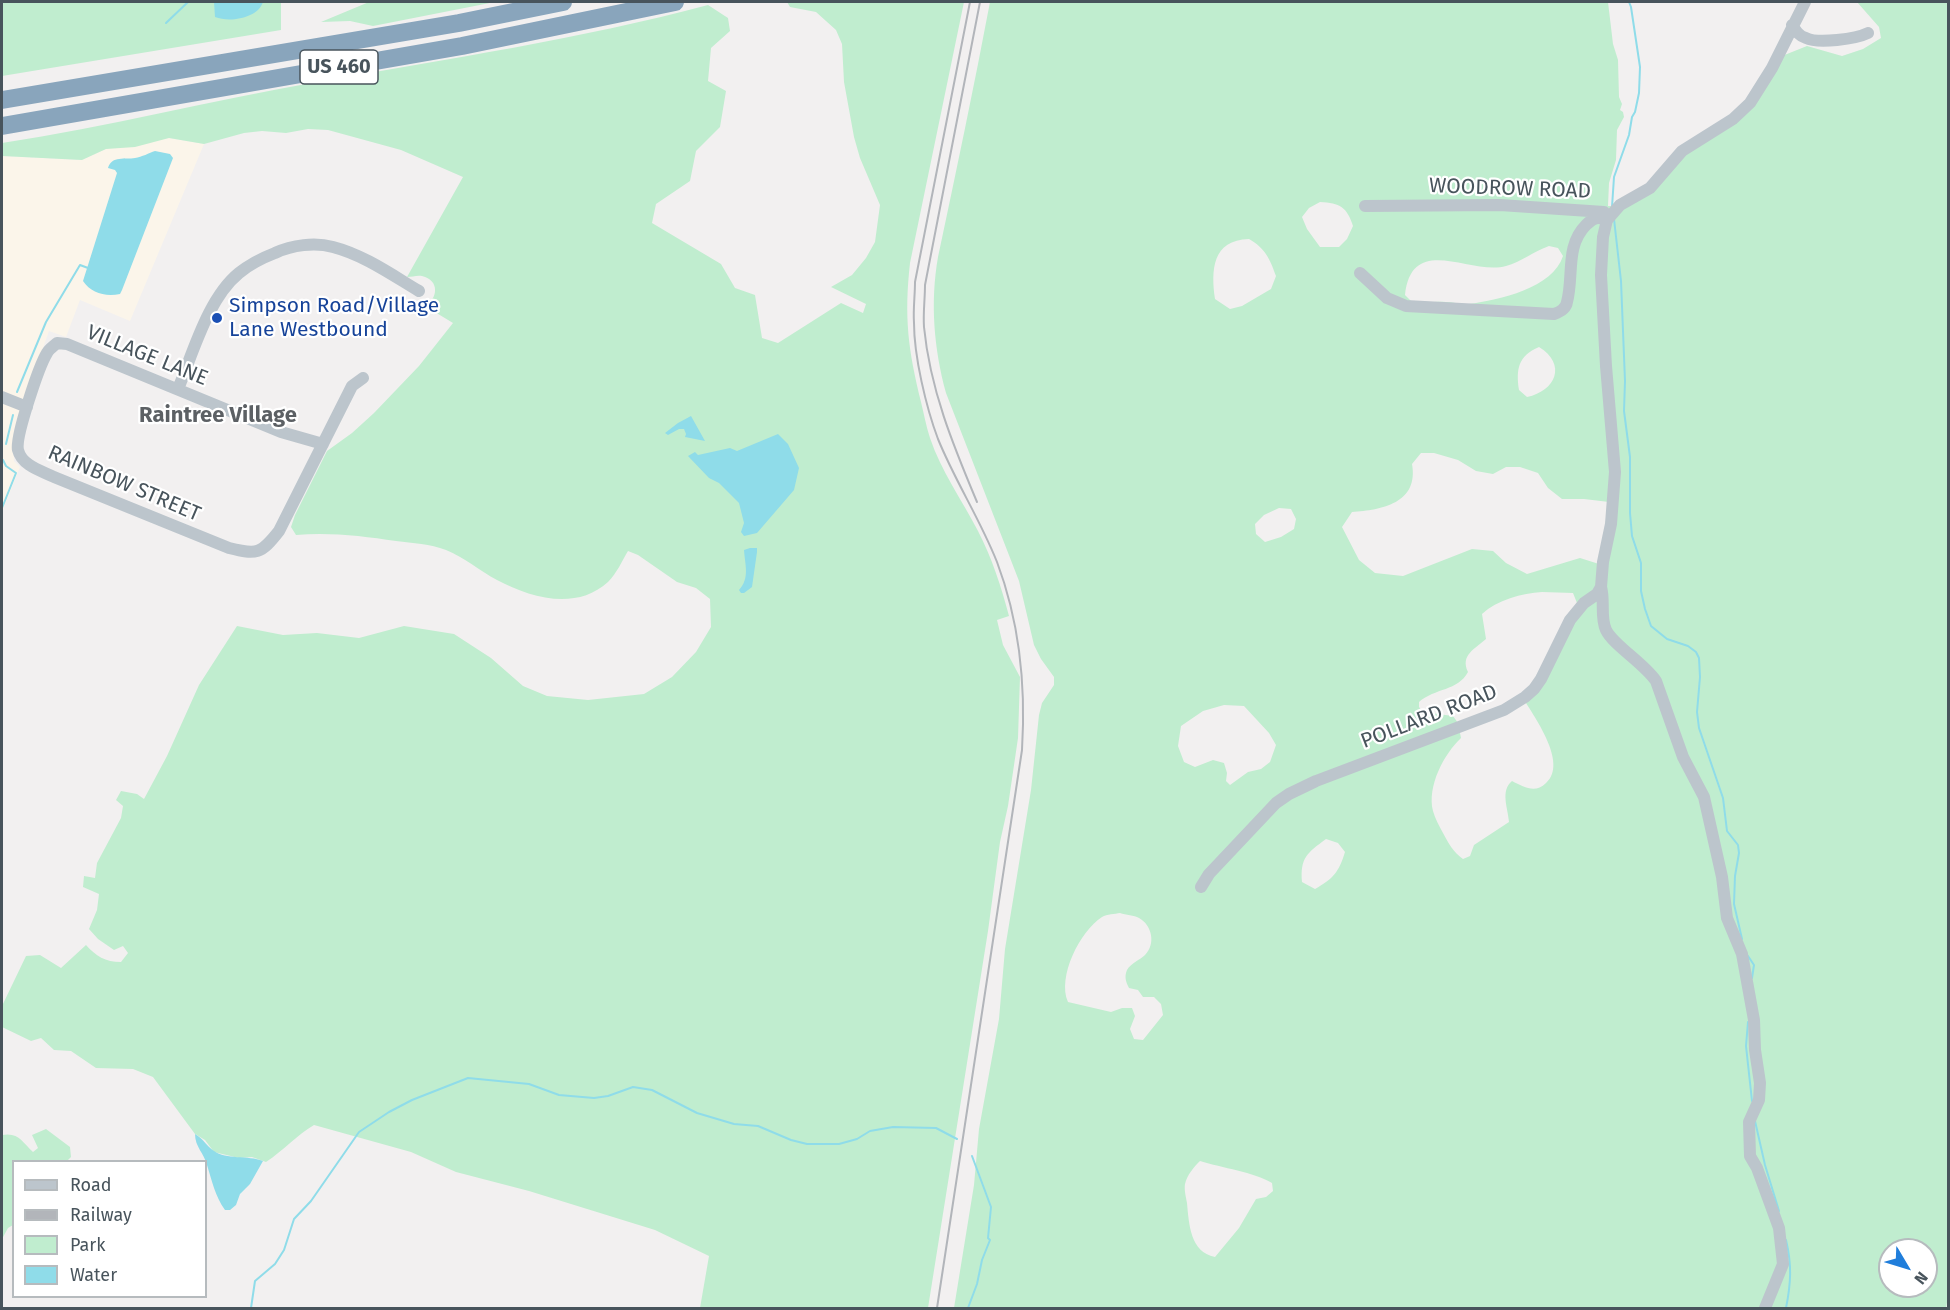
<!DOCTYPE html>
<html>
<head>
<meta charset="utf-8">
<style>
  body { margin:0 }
  #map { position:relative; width:1950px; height:1310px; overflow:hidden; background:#f2f0f0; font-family:"Fira Sans",sans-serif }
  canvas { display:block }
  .frame { position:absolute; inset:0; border:3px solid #48545c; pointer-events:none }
  .legend { position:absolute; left:12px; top:1160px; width:195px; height:138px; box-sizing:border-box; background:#fff; border:2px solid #b6bbbe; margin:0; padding:8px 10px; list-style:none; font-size:18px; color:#48545c }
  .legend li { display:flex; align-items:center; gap:12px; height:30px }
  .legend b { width:30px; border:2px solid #b6bbbe }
  .north { position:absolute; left:1878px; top:1238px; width:60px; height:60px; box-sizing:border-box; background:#fff; border:2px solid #b6bbbe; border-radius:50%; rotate:128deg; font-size:16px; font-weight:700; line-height:24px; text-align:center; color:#48545c }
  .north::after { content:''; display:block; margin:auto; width:21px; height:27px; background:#207edb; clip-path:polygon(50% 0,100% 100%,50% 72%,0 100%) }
</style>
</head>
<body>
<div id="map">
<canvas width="1950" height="1310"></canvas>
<div class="frame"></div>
<ul class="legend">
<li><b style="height:8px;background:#bcc5cc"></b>Road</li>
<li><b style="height:8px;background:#b2b5ba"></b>Railway</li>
<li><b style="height:16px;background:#c0edcf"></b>Park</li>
<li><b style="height:16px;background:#8fdce9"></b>Water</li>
</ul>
<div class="north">N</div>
</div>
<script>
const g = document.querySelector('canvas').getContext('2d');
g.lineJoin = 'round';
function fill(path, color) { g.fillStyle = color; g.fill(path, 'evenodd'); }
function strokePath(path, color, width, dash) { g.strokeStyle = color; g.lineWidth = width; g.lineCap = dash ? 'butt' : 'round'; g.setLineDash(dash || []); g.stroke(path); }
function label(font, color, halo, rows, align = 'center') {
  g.font = font + ' "Fira Sans",sans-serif'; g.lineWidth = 4.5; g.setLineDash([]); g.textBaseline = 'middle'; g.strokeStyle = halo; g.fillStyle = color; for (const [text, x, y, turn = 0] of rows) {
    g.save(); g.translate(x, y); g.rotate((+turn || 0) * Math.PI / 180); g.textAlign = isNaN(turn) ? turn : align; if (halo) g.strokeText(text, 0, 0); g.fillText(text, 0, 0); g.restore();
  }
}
fill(new Path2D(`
  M169,138L204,144L130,321L80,300L66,337L49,331L28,390L13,444L14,461L20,467L2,512V156L81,160L106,149Z`), '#fbf5ea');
fill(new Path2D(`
  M2,2H281V30L2,76Z
  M369,2H495L373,26L350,21L321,22Z
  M787,2H964L910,263C904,317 908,349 921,402C924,414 926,426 930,438C941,471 962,500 978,531C992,558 1001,586 1009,616L997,620L1003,645L1020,677L1018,738L1008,806L1000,842L988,931L928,1308H700L709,1256L655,1230L529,1191L456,1172L411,1152L314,1125C297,1135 284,1150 266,1162L252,1157L239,1158L214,1152L205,1140L195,1134L153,1077L133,1069L96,1068L71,1051L54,1050L41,1038L31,1041L2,1027V1006L26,956L40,955L61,968L86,945C96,956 105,962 121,962L128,953L123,946L114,950L98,939L89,929L97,910L99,894L83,887L84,876L95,878L97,863L121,818L123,806L116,800L121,791L137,794L144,799L167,756L199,685L237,626L283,635L317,633L359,638L404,626L454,634L491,658L523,686L547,696L588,700L644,694L672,677L696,652L711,627L710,599L696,588L677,582L638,555L628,551C622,561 617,573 608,582C576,611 531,598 497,580C480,571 464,557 446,550C430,544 413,543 396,541C363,536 329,532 296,535L291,527L295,515L327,451L352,433L374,413L419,366L453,323L425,306C438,299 440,280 422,276C417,275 412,277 407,277L463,177L401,150L328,130L308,129L286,133L262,131L244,133L204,144L169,138L135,147L106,149L82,160L2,156V143C108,127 212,100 317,82C448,59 580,39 708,5L728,18L730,31L711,48L708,81L726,91L720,127L696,151L690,181L656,204L652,223L721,264L735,288L755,295L762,338L778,343L841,303L863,313L866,304L831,287L852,275L866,258L875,242L880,205L860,158L854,137L844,82L842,44L836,30L816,12L790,7Z
  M990,2H1608L1613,44L1618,60L1619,97L1622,104L1620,110L1623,112L1624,117L1617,130L1616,160L1609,183L1608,206H1614L1638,192L1740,109L1782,56L1807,46L1842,56L1863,49L1881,38L1879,27L1857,2H1948V1297L1946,1308H954L974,1185L979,1129L999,1019L1005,949L1031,790L1039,715L1042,703L1054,685V677L1041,659L1034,645L1019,581L946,393C934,349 930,303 938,257C956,172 974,87 990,2ZM1320,202C1340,203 1347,207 1353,226L1347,239L1339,247H1320L1307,229L1302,217L1309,208ZM1249,239C1265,248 1270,259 1276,276L1271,289L1242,306L1230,309L1215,299C1211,270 1212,240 1249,239ZM1549,246L1558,248L1563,256C1553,288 1499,300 1469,304C1461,305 1453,302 1446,302C1435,301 1424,303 1413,303L1405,295C1412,232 1471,276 1506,266C1521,262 1534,251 1549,246ZM1539,347C1567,364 1556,391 1527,397L1519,390C1516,369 1518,356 1539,347ZM1421,453H1434L1458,460L1476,471L1493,474L1506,467H1520L1538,473L1548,488L1562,499H1584L1609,502L1599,564L1580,558L1527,574L1506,563L1493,551L1472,549L1403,576L1375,573L1359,560L1342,527L1352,512C1382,510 1419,503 1412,464ZM1279,508L1291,509L1296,519L1294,529L1281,537L1265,542L1256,534L1255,524L1264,515ZM1542,592L1573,593L1577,603L1530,687L1521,695C1533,715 1569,763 1546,783C1535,794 1524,787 1512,781C1500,791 1508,808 1509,822L1474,845L1470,856L1463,859C1453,852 1449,844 1443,833C1439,826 1435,818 1433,811C1427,786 1444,754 1461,738L1458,723L1453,716L1423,712L1419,707V702C1435,688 1458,691 1468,672C1460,655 1475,649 1486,639L1482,614C1497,600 1522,593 1542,592ZM1224,705L1244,706L1269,733L1276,745L1270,762L1261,769L1248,772L1230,785L1226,781L1227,773L1224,763L1213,760L1195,767L1184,762L1178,746L1181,726L1203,711ZM1326,839L1338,843L1345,852C1339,872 1333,879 1315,889L1302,882C1300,858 1307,853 1326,839ZM1120,913C1126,915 1134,915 1139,918C1152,925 1156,944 1145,955C1140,960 1131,963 1127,970C1124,977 1126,982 1129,988L1138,990L1143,997H1154L1161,1004L1163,1015L1143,1040L1134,1039L1130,1029L1135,1016L1132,1008H1122L1111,1012L1068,1002C1057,977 1080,931 1102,917C1107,914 1115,914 1120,913ZM1200,1161C1222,1168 1254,1172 1272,1183L1273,1191L1266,1197L1256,1199L1239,1228L1215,1257C1190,1252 1189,1224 1187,1203C1186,1197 1184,1190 1185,1184C1187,1175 1194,1167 1200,1161ZM1890,1250H1926V1286H1890Z
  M46,1129L70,1147L71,1157L67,1161L14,1162L13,1225L8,1228L2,1239V1135C19,1132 22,1142 33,1152L38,1148L32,1135Z`), '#c0edcf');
fill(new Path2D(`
  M214,2H263C258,18 230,23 215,17Z
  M155,151L170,154L173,158L122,290L120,294C105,297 91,293 83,281L117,173L115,170L108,168C112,155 125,160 135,158C142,157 149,153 155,151Z
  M691,416L705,441L685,437L686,434L684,429H679L668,435L665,433L678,423Z
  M778,434L788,444L799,468L794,490L757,533L744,536L741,532L744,523L739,503L719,483L709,478L688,456L695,452L698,455L730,448L737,451Z
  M750,548H757V552L752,587L744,593H741L739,590C750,578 745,565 744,550Z
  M195,1134C205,1140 206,1146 214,1151C226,1160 248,1155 263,1161L250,1184L240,1194L236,1205L230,1210H225C215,1196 212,1181 207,1165C204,1153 195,1147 195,1134Z`), '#8fdce9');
strokePath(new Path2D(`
  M166,23L188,2
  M1612,207L1614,177L1629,135L1632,117L1635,112L1639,93L1640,67L1631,7L1629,2
  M1614,219L1621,281L1625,381L1624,411L1630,457V513L1632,536L1641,563V591L1645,609L1651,626L1667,639L1688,646L1696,652L1699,658L1700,677L1697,712L1699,728L1723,798L1727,831L1738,845L1739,853L1735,876L1734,904L1742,939
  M17,392L46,322L80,265L88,268
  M6,444L13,415
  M2,508L16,473L6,466L3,460
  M1748,956L1754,965L1752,978
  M1748,1022L1746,1046L1752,1101
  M1755,1121L1765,1165L1779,1211
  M1786,1240C1792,1265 1791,1283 1786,1308
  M251,1308L255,1281L275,1264L284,1250L294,1219L311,1201L359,1132L389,1112L412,1100L468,1078L529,1084L559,1095L594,1098L608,1096L633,1087L652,1090L697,1113L734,1124L758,1126L791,1140L807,1144H839L857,1139L870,1131L893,1127L936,1128L957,1139
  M968,1308L977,1284L982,1260L990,1240L988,1238L991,1207L972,1156`), '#8fdce9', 2);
strokePath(new Path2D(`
  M1792,25C1796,31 1799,36 1806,38C1818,44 1856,39 1868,33
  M1365,206L1500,205L1604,212
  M1360,273L1387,298L1406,306L1554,314C1560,312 1566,309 1567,302C1574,276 1565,246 1586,225C1593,218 1598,216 1607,220
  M178,389C193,353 208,298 239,273C250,264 262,258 275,253C292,245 315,242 333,247C364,255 392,275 419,291
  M2,397L27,407
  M323,444L281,432L67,344L57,343C54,346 49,349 47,353C39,366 15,437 18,450C22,466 42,471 54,477L229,548C257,555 261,554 279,531L352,386L363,378
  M1601,587C1605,601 1600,617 1606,630C1613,645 1644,663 1656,681L1683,757L1704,797L1722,877L1727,918L1742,954L1754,1020L1755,1050L1760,1083L1759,1100L1749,1122L1750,1156L1757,1168L1779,1228L1783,1264L1765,1308
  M1201,887L1209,874L1276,803L1289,794L1316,781L1504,710L1525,697L1534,689L1541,679L1570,620L1584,603L1597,594L1601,587L1603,562L1611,524L1615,472L1606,366L1601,275L1603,237L1607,220L1620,205L1650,188L1682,151L1733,119L1750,103L1772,68L1805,2`), '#bcc5cc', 12);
strokePath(new Path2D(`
  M2,100L459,23L563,2
  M2,126L462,46L675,2`), '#89a5bc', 18);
strokePath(new Path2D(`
  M977,502C953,445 930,389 924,327C923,313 925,299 925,285L980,2
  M937,1308L1022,750C1026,686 1020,623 997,562C980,519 955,481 938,439C926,407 914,356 914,323C913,309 915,296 915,282L970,2`), '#b2b5ba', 2);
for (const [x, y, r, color] of [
  [217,318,6,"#1a4fb4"]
]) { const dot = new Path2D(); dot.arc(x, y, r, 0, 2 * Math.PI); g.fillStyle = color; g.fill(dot); strokePath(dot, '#fff', 2); }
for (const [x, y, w] of [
  [339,67,78]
]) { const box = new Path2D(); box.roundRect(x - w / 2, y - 17, w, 34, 4.5); g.fillStyle = '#fff'; g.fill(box); strokePath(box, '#48545c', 1.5); }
label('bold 20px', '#48545c', null, [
  ["US 460",339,67]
]);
label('21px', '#48545c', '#fff', [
  ["WOODROW ROAD",1510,189,2],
  ["VILLAGE LANE",147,356,22],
  ["RAINBOW STREET",124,484,23],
  ["POLLARD ROAD",1429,717,-21]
]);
label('21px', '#164399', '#fff', [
  ["Simpson Road/Village",229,306],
  ["Lane Westbound",229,330]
], 'left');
label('bold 22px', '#5c6064', '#fff', [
  ["Raintree Village",218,416]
]);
</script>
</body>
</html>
